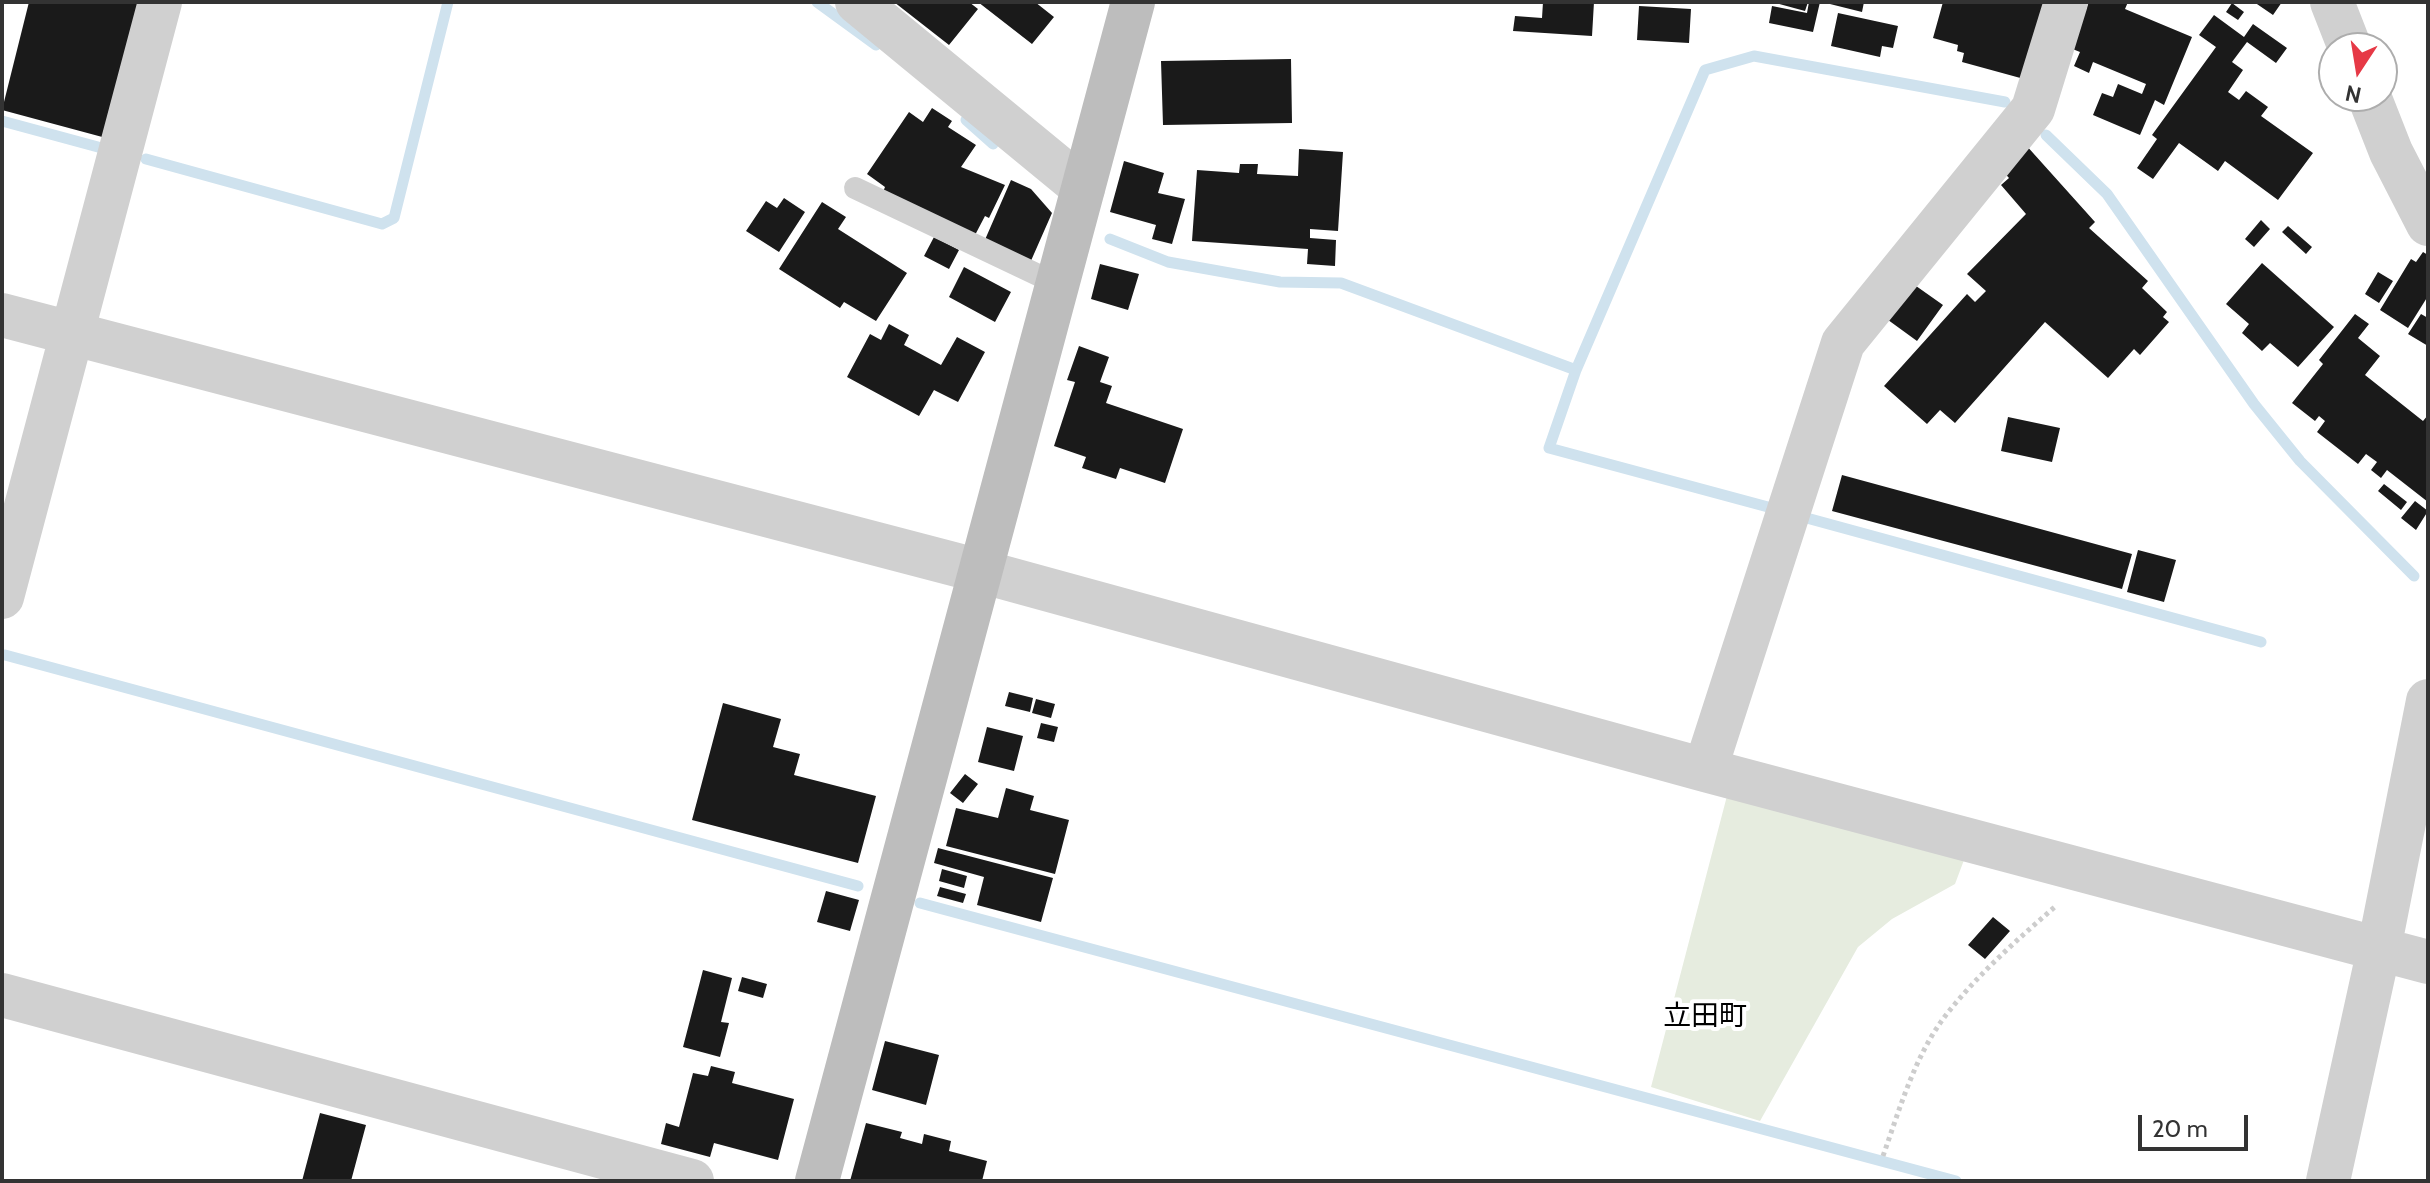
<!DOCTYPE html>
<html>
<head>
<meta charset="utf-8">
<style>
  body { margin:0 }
  #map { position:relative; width:2430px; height:1183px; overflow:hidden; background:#fff; font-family:Cabin,sans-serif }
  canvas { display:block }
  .frame { position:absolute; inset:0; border:4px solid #333; pointer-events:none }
  .north { position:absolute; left:2318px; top:32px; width:80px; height:80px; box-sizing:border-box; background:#fff; border:2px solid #adadad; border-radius:50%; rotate:192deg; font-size:22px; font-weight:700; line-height:32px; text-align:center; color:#333 }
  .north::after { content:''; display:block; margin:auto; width:28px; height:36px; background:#e63946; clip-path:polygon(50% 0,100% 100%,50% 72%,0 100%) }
  .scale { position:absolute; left:2138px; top:1115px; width:110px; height:36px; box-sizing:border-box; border:4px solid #333; border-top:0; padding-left:10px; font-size:24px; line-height:28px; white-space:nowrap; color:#333; -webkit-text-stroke:6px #fff; paint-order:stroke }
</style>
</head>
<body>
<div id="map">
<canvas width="2430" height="1183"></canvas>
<div class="frame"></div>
<div class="north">N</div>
<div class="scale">20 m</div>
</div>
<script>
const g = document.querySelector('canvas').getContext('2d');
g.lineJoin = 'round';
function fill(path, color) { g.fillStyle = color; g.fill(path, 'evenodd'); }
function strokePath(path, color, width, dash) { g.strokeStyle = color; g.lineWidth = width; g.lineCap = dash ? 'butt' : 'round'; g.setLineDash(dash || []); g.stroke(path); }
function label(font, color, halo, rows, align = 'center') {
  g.font = font + ' Cabin,"Noto Sans JP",sans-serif'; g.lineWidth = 8; g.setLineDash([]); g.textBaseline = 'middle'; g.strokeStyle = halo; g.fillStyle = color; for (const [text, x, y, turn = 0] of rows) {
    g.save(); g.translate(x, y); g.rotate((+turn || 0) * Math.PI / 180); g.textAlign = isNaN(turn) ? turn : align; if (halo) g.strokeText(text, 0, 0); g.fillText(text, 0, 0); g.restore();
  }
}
fill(new Path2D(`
  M1728,792L1967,852L1955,884L1892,919L1858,947L1760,1121L1651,1087Z`), '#e6ecdf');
strokePath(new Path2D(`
  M817,2L876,45
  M966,120L993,144
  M2,121L98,147
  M2046,135L2107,194L2254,404L2300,461L2414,576
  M146,159L382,224L394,218L448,2
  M1110,239L1168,262L1280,282L1341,283L1576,370L1705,70L1754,56L2005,102
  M1576,370L1549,448L1768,507
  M1803,517L2261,642
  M5,655L858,886
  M920,903L1956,1181`), '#cfe2ee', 11);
fill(new Path2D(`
  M29,2H142L106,138L2,110Z
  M894,2H969L978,9L949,45Z
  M978,2H1035L1054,17L1032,44Z
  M1543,2H1594L1592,36L1513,31L1515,16L1542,18Z
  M1772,2H1808L1805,11Z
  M1809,2H1820L1813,32L1769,23L1772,6L1807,13Z
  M1822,2H1864L1862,12Z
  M1943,2H2040L2056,7L2035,82L1962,62L1964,53L1957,51L1958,45L1933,38Z
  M2089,2H2128L2125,9L2192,37L2164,105L2155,100L2140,135L2093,115L2102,93L2113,97L2118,84L2142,94L2146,84L2093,62L2089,73L2074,66L2080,52L2070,48Z
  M2254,2H2282L2273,15Z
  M2232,3L2244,12L2238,20L2226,12Z
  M1639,6L1691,9L1689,43L1637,40Z
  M1838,13L1898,26L1893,48L1882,46L1880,57L1831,46Z
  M2214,15L2244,37L2253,24L2287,48L2276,63L2247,42L2232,62L2243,70L2228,92L2239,100L2246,91L2268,107L2261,116L2313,153L2278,200L2225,161L2218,171L2179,143L2153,179L2137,168L2157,139L2152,135L2216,47L2199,35Z
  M1291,59L1292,123L1163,125L1161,61Z
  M932,108L952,121L948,127L976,145L961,167L1005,185L989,218L985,216L974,237L883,192L885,187L867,174L909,112L923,122Z
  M2025,144L2095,222L2089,228L2148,281L2142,288L2167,312L2163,317L2169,322L2140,355L2134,349L2108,378L2045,322L1955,423L1940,410L1927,424L1884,386L1967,294L1975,302L1986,291L1967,274L2026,214L2001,185L2009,178L1999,167Z
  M1299,149L1343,152L1338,231L1310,229V238L1336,240L1335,266L1307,264L1308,249L1192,241L1197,170L1239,173L1240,164H1258L1257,174L1298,176Z
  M1124,161L1164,173L1158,193L1185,199L1172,244L1152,239L1156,225L1110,212Z
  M1011,180L1031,189L1052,213L1030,263L984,242Z
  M784,198L805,212L779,252L746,231L766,201L777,208Z
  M822,202L846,217L838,229L907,273L876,321L844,302L840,308L779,269Z
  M2261,220L2270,229L2254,247L2245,239Z
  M2288,226L2312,247L2306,254L2282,232Z
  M934,237L959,250L949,269L924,256Z
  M2423,252L2428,255V296L2408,328L2380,310L2411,259L2416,262Z
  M2262,263L2334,327L2298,367L2270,343L2262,351L2242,333L2249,324L2226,304Z
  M1100,264L1139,274L1128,310L1091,299Z
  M964,267L1011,292L995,322L949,297Z
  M2378,272L2393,281L2379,303L2365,294Z
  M1909,281L1943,305L1917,341L1884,317Z
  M2355,314L2369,324L2358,338L2380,356L2365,375L2423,421L2428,415V502L2387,470L2381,478L2371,470L2377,462L2366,454L2358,464L2317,432L2325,421L2319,416L2315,421L2292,403L2323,364L2319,360Z
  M2421,314L2428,318V346L2408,334Z
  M889,324L909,335L904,345L941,365L957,337L985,352L958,402L934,390L919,416L847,377L870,334L881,340Z
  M1079,346L1109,357L1100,382L1112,386L1106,403L1183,429L1165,483L1120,468L1116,479L1082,468L1086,457L1054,446L1075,382L1067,380Z
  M2008,417L2060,428L2052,462L2001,451Z
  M1842,475L2132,554L2122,589L1832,511Z
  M2384,484L2407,502L2401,510L2378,491Z
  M2415,501L2428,511L2416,530L2401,518Z
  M2138,550L2176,560L2164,602L2127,592Z
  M1009,692L1033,698L1030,712L1005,706Z
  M1036,699L1055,704L1051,718L1032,713Z
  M723,703L781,719L773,747L800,754L794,775L876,796L858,863L692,820Z
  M1041,723L1058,727L1054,742L1037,738Z
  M987,727L1023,736L1014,771L978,762Z
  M965,774L978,784L963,803L950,793Z
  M1006,788L1034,796L1030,810L1069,820L1055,874L946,846L956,808L998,818Z
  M938,848L1053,878L1041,922L977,905L984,877L934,863Z
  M942,869L967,876L964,888L939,881Z
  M940,887L966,894L963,903L937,896Z
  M826,891L859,900L850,931L817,922Z
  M1993,917L2010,931L1985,959L1968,945Z
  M703,970L732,978L721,1022L729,1023L720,1057L683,1047Z
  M742,977L767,984L763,998L738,991Z
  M885,1041L939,1055L926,1105L872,1090Z
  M711,1066L735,1072L732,1083L794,1099L778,1160L714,1143L710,1157L661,1144L666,1123L679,1127L693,1073L708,1076Z
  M320,1113L366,1125L351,1181H302Z
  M866,1123L902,1132L900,1138L922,1144L924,1134L951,1141L949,1151L987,1161L982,1181H850Z`), '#1a1a1a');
strokePath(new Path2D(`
  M1883,1156C1900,1108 1915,1055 1946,1015C1978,974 2018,939 2057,905`), '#cdcdcd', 5, [4, 4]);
strokePath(new Path2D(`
  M855,188L1057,284`), '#d0d0d0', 22);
strokePath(new Path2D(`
  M857,2L1083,188
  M2332,2L2350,48
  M2369,96L2391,152L2428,224
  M2,315L980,571L1705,770L2428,962
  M2,597L160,2
  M1705,770L1843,343L2033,109L2066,2
  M2,995L692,1181
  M2328,1181L2379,949L2428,701`), '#d0d0d0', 44);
strokePath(new Path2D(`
  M817,1181L1133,2`), '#bdbdbd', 44);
label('28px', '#000', '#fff', [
  ["立田町",1705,1017]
]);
</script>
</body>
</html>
